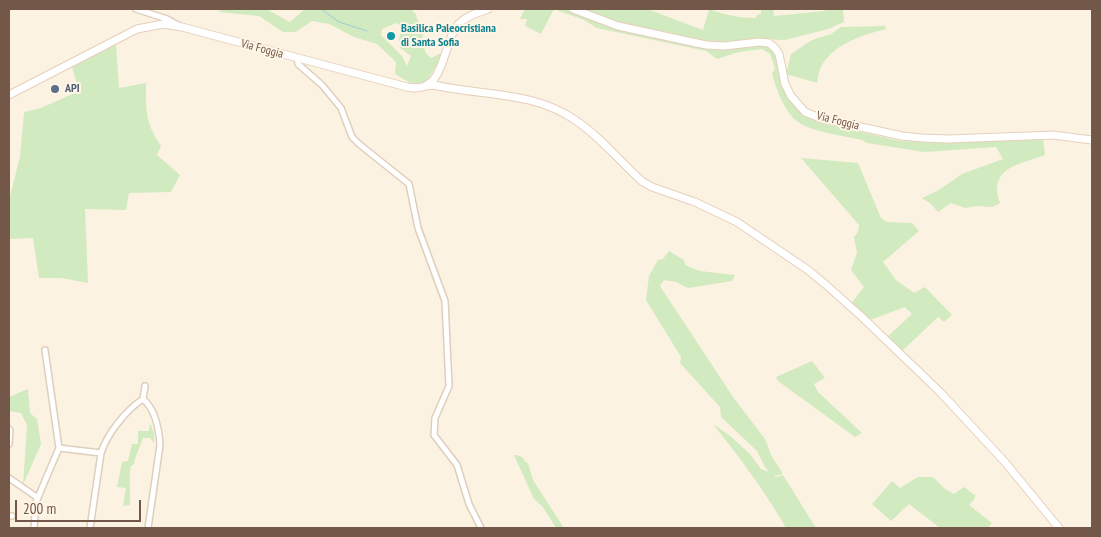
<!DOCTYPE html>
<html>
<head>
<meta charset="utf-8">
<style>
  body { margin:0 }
  #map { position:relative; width:1101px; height:537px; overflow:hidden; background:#fcf2e1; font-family:"PT Sans Narrow",sans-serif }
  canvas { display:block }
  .frame { position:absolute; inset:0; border:10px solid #735748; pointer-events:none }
  .scale { position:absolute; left:15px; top:500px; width:126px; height:22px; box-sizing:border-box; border:2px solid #735748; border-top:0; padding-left:6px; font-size:15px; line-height:18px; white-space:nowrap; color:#735748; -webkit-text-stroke:4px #fff6e7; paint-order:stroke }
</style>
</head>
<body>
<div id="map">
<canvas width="1101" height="537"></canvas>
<div class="frame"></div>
<div class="scale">200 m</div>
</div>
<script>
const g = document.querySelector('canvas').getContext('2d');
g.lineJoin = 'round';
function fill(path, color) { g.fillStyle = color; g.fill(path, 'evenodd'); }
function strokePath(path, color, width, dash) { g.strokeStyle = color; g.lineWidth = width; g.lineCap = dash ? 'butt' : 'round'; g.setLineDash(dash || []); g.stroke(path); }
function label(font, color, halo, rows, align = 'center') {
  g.font = font + ' "PT Sans Narrow",sans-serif'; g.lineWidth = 4; g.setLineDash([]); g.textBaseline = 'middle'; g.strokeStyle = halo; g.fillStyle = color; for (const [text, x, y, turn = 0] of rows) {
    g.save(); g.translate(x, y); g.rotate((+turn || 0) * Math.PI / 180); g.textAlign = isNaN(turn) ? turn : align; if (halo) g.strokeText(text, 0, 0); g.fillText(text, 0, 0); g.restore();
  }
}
fill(new Path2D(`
  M221,9H266L290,22L305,9H411L415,13L422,30L425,52L431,58L441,53L438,63L427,81C411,86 409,82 395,74L396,62L377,44L354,37L329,24L312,21L296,32H283L259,16L219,12ZM396,23L402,27L399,39L400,48L411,56L407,66L402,56L381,35L382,29Z
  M525,9H566L612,27L737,48L762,46L769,47L775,52L783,88L790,101L801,113L815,121L830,125L900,141L946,143L1043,139L1045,155C1019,165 988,167 1000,203L992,207L976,206L965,208L951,203L938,212L931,204L922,198L939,190L962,174L1003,159L996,147L924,152L867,143L862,140C845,136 812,132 798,122C785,113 776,88 772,74L775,68L770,54L762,49L739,52L717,59L706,51L597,28L584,20L554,9L541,34L525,26L527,19H520Z
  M581,9H647L703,30L709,9C725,15 739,18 756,18L757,15L761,14V9H773L774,16L824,11L828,9H843L844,22L828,29L785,40L759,39L720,42L693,39L611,20Z
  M885,26L886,29C863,35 835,43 822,65C819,70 818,77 817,83L786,74L791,54L812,40L831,34L841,27Z
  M116,44L119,88L146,83C146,111 145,122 161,146L157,155L180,175L171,192L129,193L126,210L85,209L88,283L61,278H39L33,238L9,239V200L20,157L24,112L41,108L79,91L72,67Z
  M801,158L858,163L881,218L887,222L912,223L919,231L883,262L896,280L914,293L925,287L952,315L944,322L938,317L901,352L887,337L912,314L905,307L870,320L851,304L864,287L851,270L857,253L854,237L858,232L859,225Z
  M669,251L684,260L685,265L700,271L735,275L732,281L688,288L676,282L664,280L660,286L733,397L765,439L771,455L783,474L774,476L776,477L783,475L816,528H786C765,491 740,458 713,424L729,435L749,453L761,469L769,472L765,467L757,451L721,417L720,407L680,363L681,357L646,300L649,276L658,260L663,259Z
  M812,361L825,378L814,384L818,392L862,433L855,437L778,381L776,377Z
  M28,389L30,413L37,419L41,444L23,485L27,425L21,413L9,411V397Z
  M150,423L154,433V443L150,438H143C140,447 136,454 134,464L131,466C128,478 131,492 130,505L123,506L126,488L117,487L122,462L128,461L132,444H138V431H149Z
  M514,455C521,455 523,457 525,462L528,463L533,480L564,528H556L543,507L534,499Z
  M918,477H933L945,489L954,494L964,487L975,495V498L969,505L992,523L987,528H940L909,504L891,521L872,504L892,481L900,488Z`), '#d1eabf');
strokePath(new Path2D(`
  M321,9L339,22L367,31`), '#9bced8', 1);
const street = new Path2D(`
  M136,9L167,19L178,25
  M297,58L298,64L322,85L341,108L352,137L359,144L409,184L418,228L445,301L449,386L435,418L434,435L457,465L469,504L481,528
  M143,399C156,410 159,429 160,445L148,528
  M143,399L145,386
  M9,429L10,430L9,444
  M59,448L101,453
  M9,478L38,498
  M9,516H12
  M34,528L36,502L59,448L45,350
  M90,528L101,453C107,434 126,410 143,399`);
const secondary = new Path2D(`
  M573,9L618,26L706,45L724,46L759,42L769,43L775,48L779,54L785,84L791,96L805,112L820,118L902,136L922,138L949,139L1053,135L1092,140
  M426,86L434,85C482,96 533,91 575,120C601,137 620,162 643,182L652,187L695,202L737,222L808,270L825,284L862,317L940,392L1004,461L1059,528
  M9,95L137,29L163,24L182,27L407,87C446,95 441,47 457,26C464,17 477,13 488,9`);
strokePath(street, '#e0cebd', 8);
strokePath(secondary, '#e6cfbb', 9);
strokePath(street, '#fff', 5);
strokePath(secondary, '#fff', 7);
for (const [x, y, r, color] of [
  [391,36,5,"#0f9aa8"],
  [55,89,5,"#5c6f8a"]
]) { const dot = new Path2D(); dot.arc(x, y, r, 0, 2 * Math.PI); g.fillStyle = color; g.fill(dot); strokePath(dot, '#fff6e7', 2); }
label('bold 12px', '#0d838f', '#fff6e7', [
  ["Basilica Paleocristiana",401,29],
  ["di Santa Sofia",401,43]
], 'left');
label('12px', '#735748', '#fff6e7', [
  ["Via Foggia",262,49,15],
  ["Via Foggia",838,121,14]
]);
label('bold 12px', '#4e5e75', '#fff6e7', [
  ["API",65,89]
], 'left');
</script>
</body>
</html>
